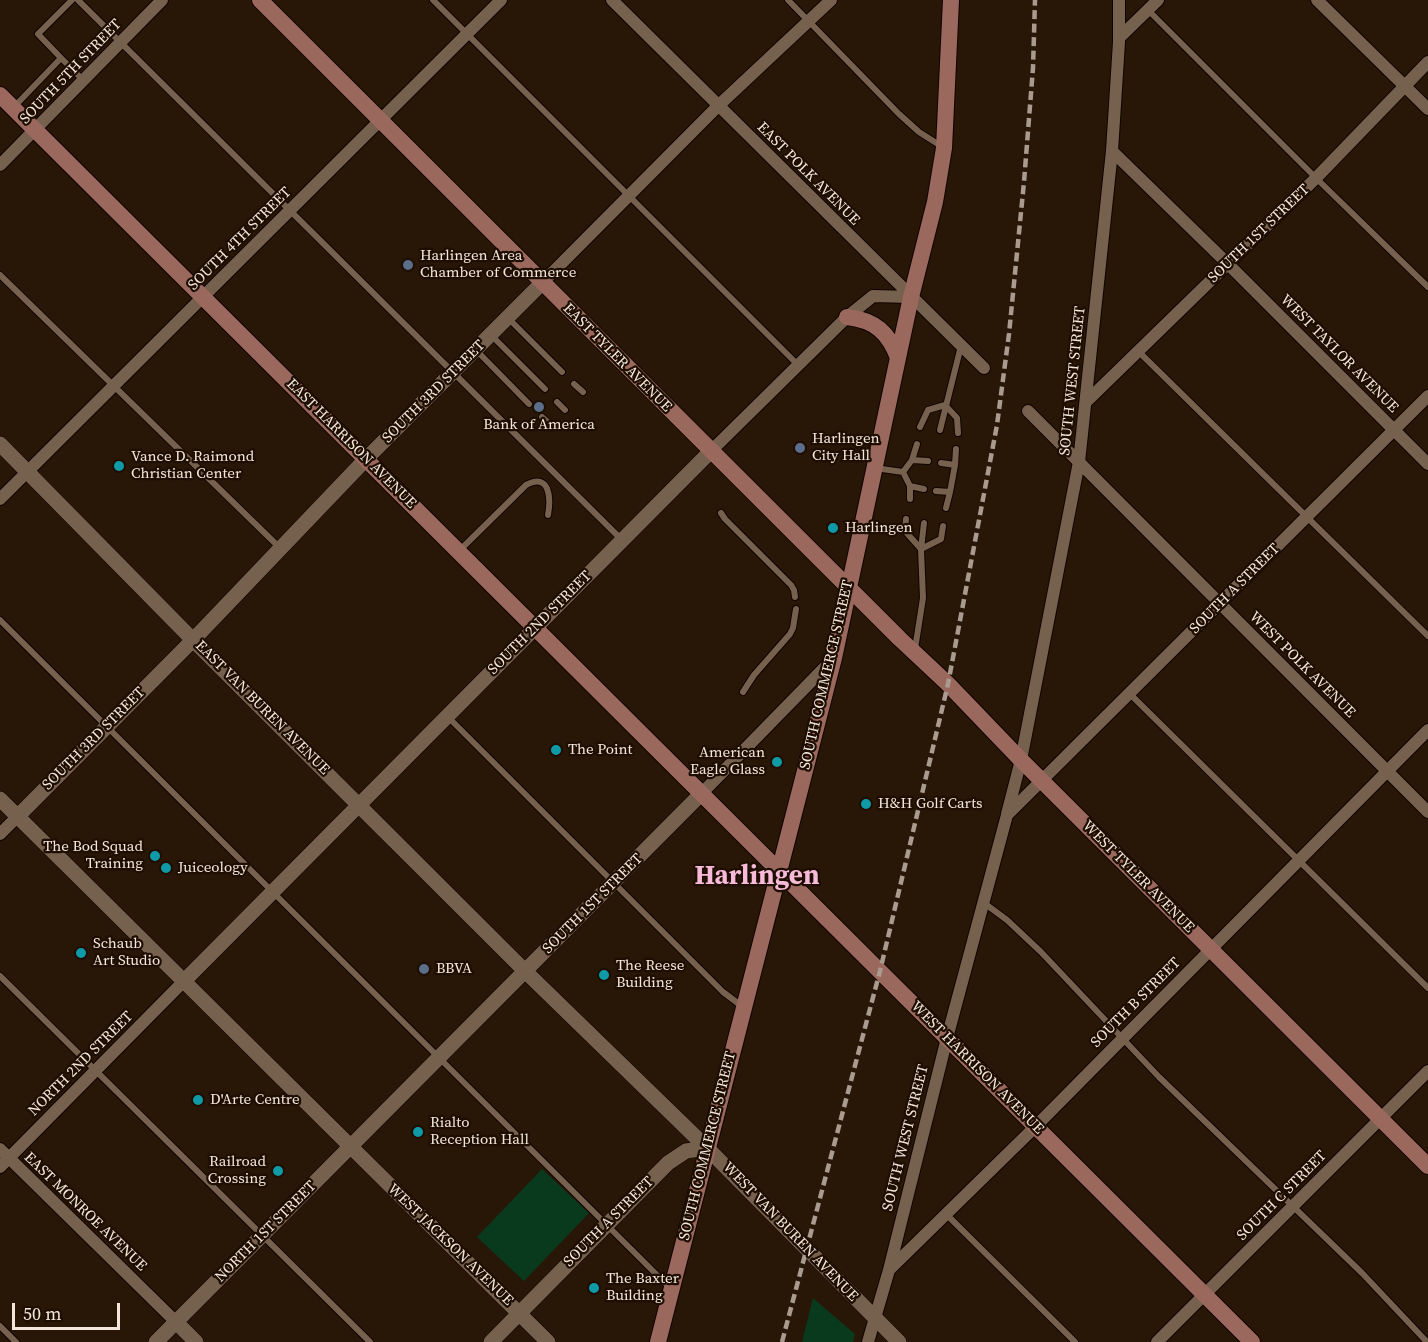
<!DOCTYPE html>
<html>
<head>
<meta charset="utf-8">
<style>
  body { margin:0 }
  #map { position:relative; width:1428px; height:1342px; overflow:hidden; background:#281707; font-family:"Source Serif 4",serif }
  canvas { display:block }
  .scale { position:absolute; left:12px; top:1303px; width:108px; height:27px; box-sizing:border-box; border:3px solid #f3e6dc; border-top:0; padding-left:8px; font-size:18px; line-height:21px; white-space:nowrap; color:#f3e6dc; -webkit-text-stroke:4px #1e0e01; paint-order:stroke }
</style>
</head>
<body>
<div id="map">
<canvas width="1428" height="1342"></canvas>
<div class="scale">50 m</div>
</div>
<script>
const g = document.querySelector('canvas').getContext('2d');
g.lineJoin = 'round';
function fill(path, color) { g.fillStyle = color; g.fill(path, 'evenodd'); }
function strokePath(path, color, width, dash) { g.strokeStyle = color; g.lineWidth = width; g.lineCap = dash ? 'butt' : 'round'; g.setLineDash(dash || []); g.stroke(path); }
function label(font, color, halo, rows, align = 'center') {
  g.font = font + ' "Source Serif 4",serif'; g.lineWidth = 4.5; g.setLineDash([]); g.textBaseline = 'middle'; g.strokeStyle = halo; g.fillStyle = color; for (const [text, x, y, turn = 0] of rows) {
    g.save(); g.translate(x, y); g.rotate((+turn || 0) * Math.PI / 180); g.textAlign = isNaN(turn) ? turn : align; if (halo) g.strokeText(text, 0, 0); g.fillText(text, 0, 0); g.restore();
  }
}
fill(new Path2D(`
  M542,1169L589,1213L524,1281L477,1237Z
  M813,1298L855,1334L853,1342H802Z`), '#0a3a1e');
const service = new Path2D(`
  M78,0L622,540
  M433,0L798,365
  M788,0L899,114L919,132L941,146
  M1148,10L1316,178L1428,287
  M61,58L38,34L72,0
  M13,108L61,58L83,80
  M0,275L279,547
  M508,318L562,372
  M491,335L545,389
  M476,350L529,404
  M1138,351L1428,636
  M574,384L583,392
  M557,402L565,410
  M945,405L957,418L958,433
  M542,417L551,425
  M920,427L928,410L945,405
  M940,430L961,346
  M912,460L928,461
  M955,465L956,449
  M875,468L903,472L910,486V499
  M903,472L912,460L917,444
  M910,486L924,489
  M936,491L950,492L955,465L941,463
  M946,508L950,492
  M721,513L725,519L791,585L794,590L795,597
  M906,519L905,531L921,549
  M921,549L941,539L943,526
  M460,550L526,485C550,472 551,498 548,515
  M0,620L669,1287
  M915,649L923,598L921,549L924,523
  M743,692L754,675L790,634L793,628L796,609
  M1130,694L1428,988
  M447,716L723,992L743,1007
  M984,903L1007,920L1041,952L1159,1077L1362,1273L1427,1342
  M0,976L370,1342
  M946,1214L1075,1342
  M0,1326L16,1342`);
const minor = new Path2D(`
  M612,0L984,368
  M1317,0L1428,109
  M1119,38L1158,0
  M1112,151L1228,264L1428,464
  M0,165L162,0
  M542,283L718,106L831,0
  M1086,402L1316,178L1428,62
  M1028,411L1428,812
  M711,451L847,317L873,296L911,297
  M0,499L501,0
  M702,793L833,659
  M1007,814L1021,760L1079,462L1112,151L1119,42V0
  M0,834L18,816
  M0,1149L176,1322
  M0,1167L184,981
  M890,1269L1036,1126L1428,730
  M868,1342L889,1270L947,1038L1007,815L1428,396
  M1157,1342L1428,1071`);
const tertiary = new Path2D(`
  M0,444L193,640L526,972L707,1148L899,1342
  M0,799L548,1342
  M18,816L193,640L366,459L542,283
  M184,981L711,451
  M176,1322L196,1342
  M156,1342L702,793
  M491,1342L668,1163L686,1151L707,1148`);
const secondary = new Path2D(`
  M260,0L900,639L948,684L1021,760L1428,1166
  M0,95L1252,1342
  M847,317C875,320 889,333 898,358
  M658,1342L834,658L911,297L935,202L944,148L951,0`);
strokePath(service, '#100300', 8);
strokePath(minor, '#100300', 14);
strokePath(tertiary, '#100300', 16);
strokePath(secondary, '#100300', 18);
strokePath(service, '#76604e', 6);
strokePath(minor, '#76604e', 12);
strokePath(tertiary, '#76604e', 15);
strokePath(secondary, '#9a685d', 16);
strokePath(new Path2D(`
  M782,1342L880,971L948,684L997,425L1009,334L1024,182L1033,68L1035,0`), '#a99b8f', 4.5, [9, 4.5]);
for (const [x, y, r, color] of [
  [408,265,6,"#5c6f8a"],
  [539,407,6,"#5c6f8a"],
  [800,448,6,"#5c6f8a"],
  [119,466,6,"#0f9aa8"],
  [833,528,6,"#0f9aa8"],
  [556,750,6,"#0f9aa8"],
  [777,762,6,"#0f9aa8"],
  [866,804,6,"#0f9aa8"],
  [155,856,6,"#0f9aa8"],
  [166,868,6,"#0f9aa8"],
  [81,953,6,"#0f9aa8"],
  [424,969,6,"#5c6f8a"],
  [604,975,6,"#0f9aa8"],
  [198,1100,6,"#0f9aa8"],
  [418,1132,6,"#0f9aa8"],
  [278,1171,6,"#0f9aa8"],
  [594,1288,6,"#0f9aa8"]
]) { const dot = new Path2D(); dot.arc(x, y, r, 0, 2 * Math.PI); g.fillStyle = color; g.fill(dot); strokePath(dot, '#1e0e01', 2); }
label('15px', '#f3e6dc', '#1e0e01', [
  ["SOUTH 5TH STREET",71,72,-46],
  ["EAST POLK AVENUE",808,174,45],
  ["SOUTH 1ST STREET",1259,234,-44],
  ["SOUTH 4TH STREET",240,239,-45],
  ["WEST TAYLOR AVENUE",1339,354,45],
  ["EAST TYLER AVENUE",617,358,45],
  ["SOUTH WEST STREET",1073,381,-84],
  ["SOUTH 3RD STREET",434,392,-45],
  ["EAST HARRISON AVENUE",351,444,45],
  ["SOUTH A STREET",1235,589,-45],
  ["SOUTH 2ND STREET",540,623,-45],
  ["WEST POLK AVENUE",1302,665,45],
  ["SOUTH COMMERCE STREET",827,675,-77],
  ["EAST VAN BUREN AVENUE",262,708,45],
  ["SOUTH 3RD STREET",94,739,-45],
  ["WEST TYLER AVENUE",1138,877,45],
  ["SOUTH 1ST STREET",593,904,-45],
  ["SOUTH B STREET",1136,1003,-45],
  ["NORTH 2ND STREET",81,1064,-45],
  ["WEST HARRISON AVENUE",977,1068,45],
  ["SOUTH WEST STREET",906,1138,-76],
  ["SOUTH COMMERCE STREET",708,1146,-76],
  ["SOUTH C STREET",1282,1196,-45],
  ["EAST MONROE AVENUE",85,1212,44],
  ["SOUTH A STREET",609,1222,-45],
  ["NORTH 1ST STREET",266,1232,-45],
  ["WEST VAN BUREN AVENUE",790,1232,46],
  ["WEST JACKSON AVENUE",450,1245,44]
]);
label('15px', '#f3e6dc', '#1e0e01', [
  ["Harlingen Area",420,256],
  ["Chamber of Commerce",420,273],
  ["Bank of America",539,425,"center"],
  ["Harlingen",812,439],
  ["City Hall",812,456],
  ["Vance D. Raimond",131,457],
  ["Christian Center",131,474],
  ["Harlingen",845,528],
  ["The Point",568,750],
  ["American",765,753,"right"],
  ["Eagle Glass",765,770,"right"],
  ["H&H Golf Carts",878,804],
  ["The Bod Squad",143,847,"right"],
  ["Training",143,864,"right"],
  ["Juiceology",178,868],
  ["Schaub",93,944],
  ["Art Studio",93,961],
  ["The Reese",616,966],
  ["Building",616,983],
  ["BBVA",436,969],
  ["D'Arte Centre",210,1100],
  ["Rialto",430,1123],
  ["Reception Hall",430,1140],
  ["Railroad",266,1162,"right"],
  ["Crossing",266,1179,"right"],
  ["The Baxter",606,1279],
  ["Building",606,1296]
], 'left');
label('bold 27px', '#f7bad9', '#1e0e01', [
  ["Harlingen",757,877]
]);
</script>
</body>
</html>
